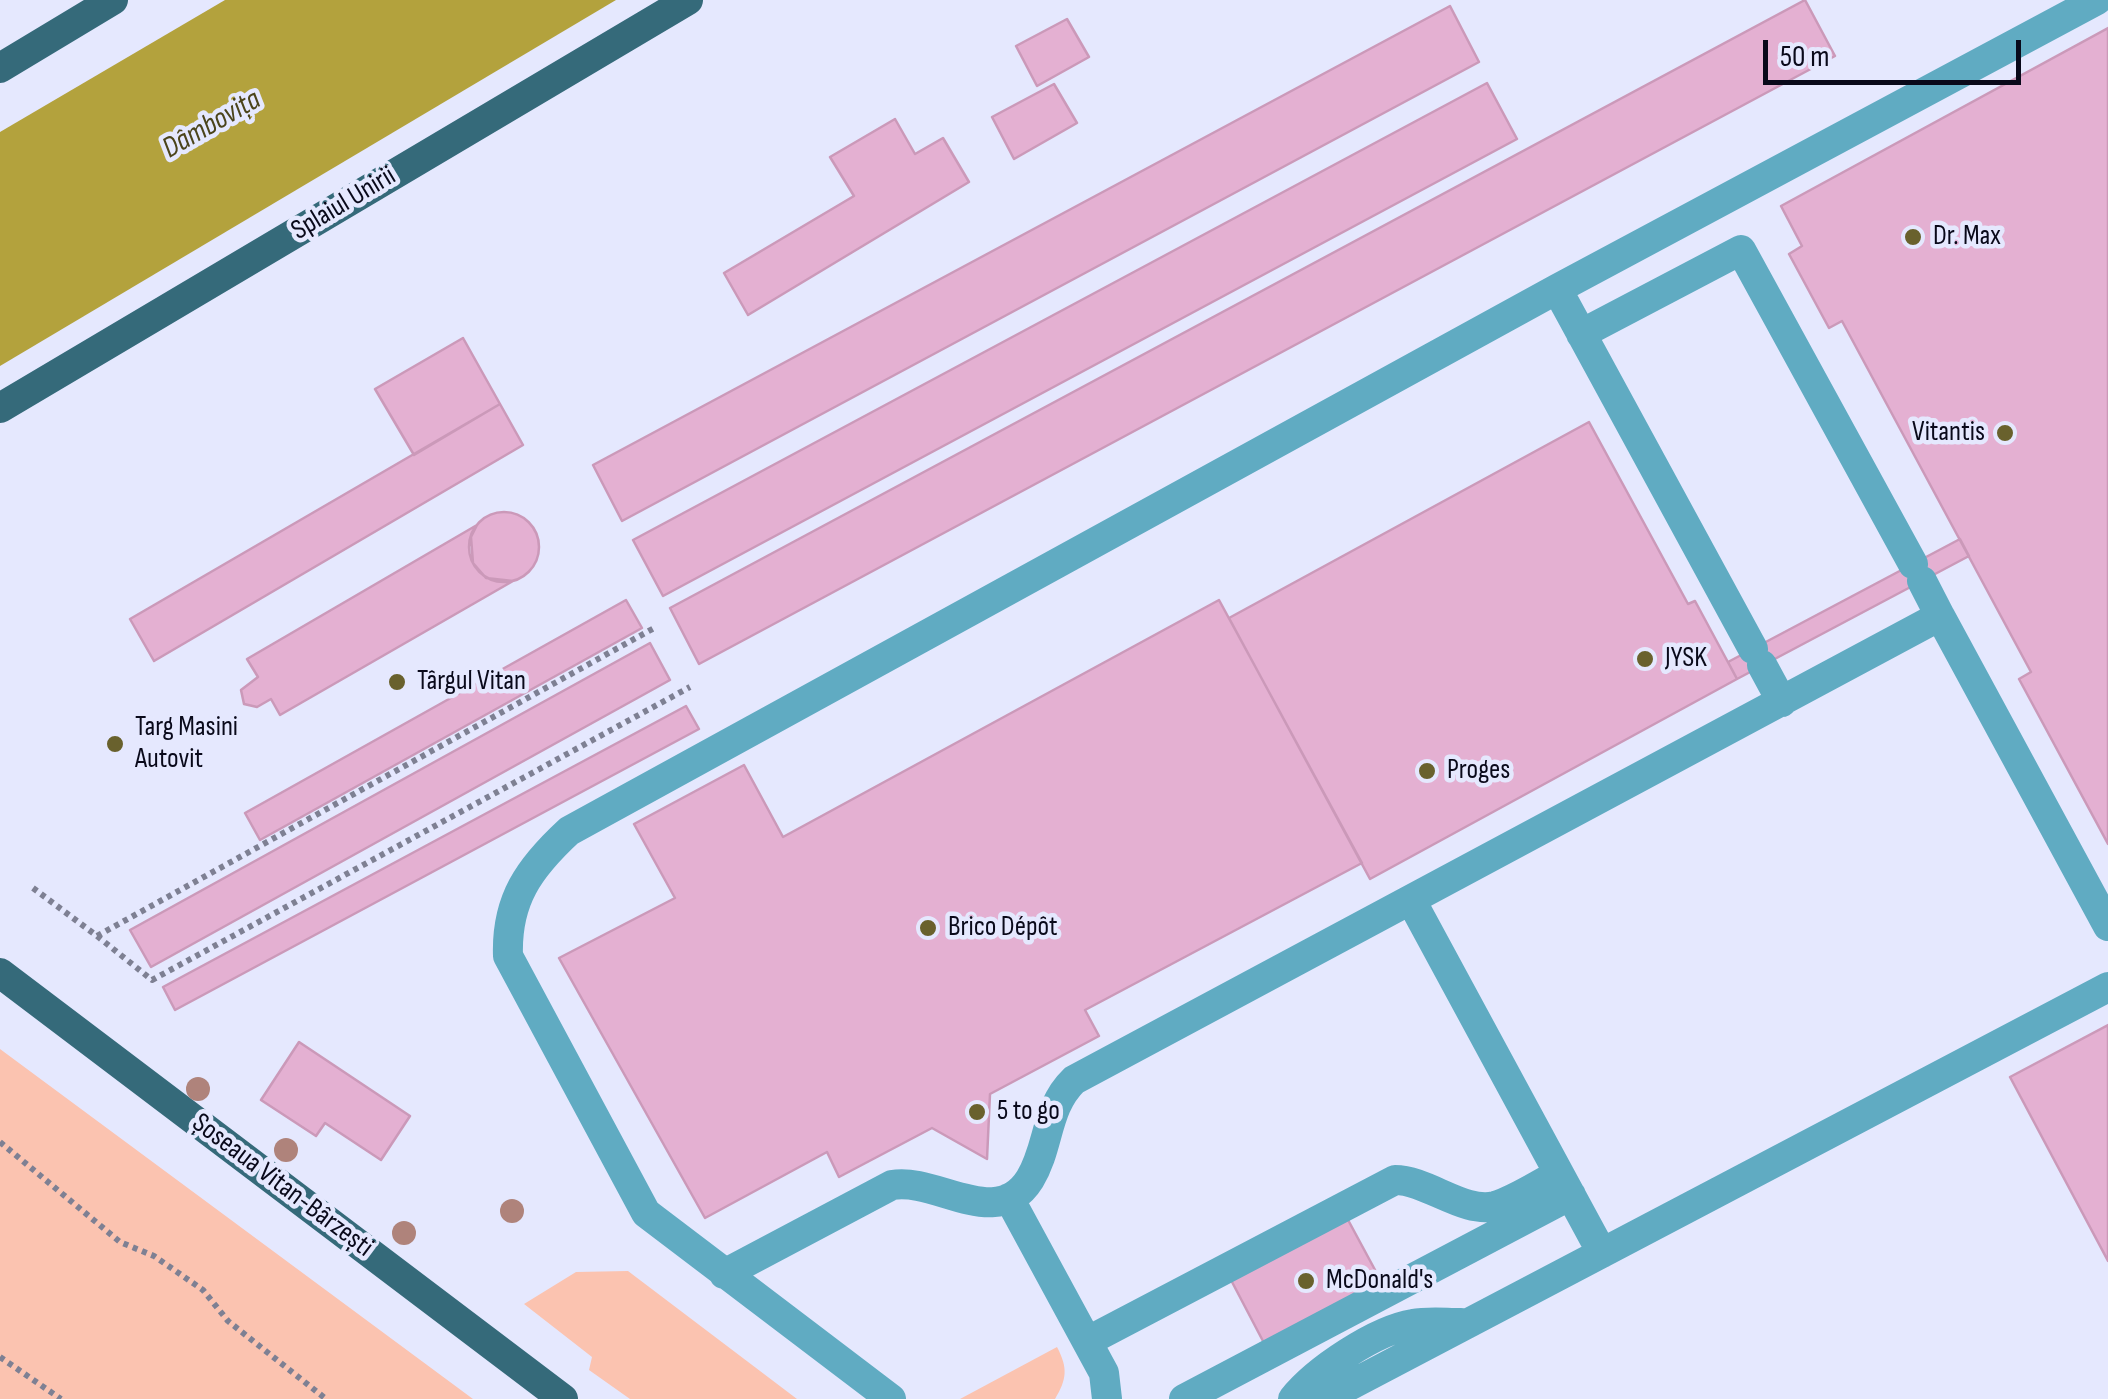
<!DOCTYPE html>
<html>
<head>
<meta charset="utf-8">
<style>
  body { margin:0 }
  #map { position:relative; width:2108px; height:1399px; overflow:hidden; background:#e5e8fe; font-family:"Sofia Sans Condensed",sans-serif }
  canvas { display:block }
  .scale { position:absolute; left:1763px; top:40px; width:258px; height:45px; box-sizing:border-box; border:5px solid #09091a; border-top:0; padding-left:12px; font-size:30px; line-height:35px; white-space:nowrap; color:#09091a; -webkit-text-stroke:8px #e5e8fe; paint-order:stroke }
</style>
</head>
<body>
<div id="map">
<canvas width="2108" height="1399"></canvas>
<div class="scale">50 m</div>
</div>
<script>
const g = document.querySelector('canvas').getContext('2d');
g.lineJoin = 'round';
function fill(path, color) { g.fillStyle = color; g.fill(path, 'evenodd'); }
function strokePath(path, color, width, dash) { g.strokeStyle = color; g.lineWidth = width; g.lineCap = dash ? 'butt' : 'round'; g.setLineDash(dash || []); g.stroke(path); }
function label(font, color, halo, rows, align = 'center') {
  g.font = font + ' "Sofia Sans Condensed",sans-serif'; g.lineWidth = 9; g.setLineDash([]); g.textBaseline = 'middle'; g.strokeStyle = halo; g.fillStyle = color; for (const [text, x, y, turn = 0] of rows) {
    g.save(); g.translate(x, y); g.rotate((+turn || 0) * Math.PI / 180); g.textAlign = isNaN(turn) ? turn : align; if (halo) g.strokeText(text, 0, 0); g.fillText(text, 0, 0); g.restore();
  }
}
fill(new Path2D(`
  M0,1049L473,1399H0Z
  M628,1271L797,1399H630L589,1370L592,1357L524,1304L576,1272Z
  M1057,1347C1068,1368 1067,1379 1055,1399H960Z`), '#fbc3b0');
fill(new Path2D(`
  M225,0H616L0,366V132Z`), '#b3a23d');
const building = new Path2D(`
  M1805,0L1835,56L699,664L670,608Z
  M1450,6L1479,62L622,521L593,465Z
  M1067,19L1089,57L1037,86L1016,46Z
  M2108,28V844L2019,679L2031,672L1842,321L1829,328L1789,254L1802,246L1781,206Z
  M1487,83L1517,139L663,596L633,540Z
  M1054,84L1077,123L1014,159L992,117Z
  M895,119L915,154L943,138L969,182L748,315L724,273L854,196L830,157Z
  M463,338L500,404L414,455L375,389Z
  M500,404L523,445L154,661L130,619Z
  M1589,422L1688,604L1695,601L1737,679L1370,879L1229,618Z
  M469 547a35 35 0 1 1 70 0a35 35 0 1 1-70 0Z
  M477,525L471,537L473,563L486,578L513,581L280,715L271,699L257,707L244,704L241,690L258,677L247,659Z
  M1960,539L1969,556L1737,679L1728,662Z
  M626,600L642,628L260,840L245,813Z
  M1219,600L1362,863L1085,1010L1099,1036L990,1094L987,1159L932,1128L839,1177L827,1152L705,1218L559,958L675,898L634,824L744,765L783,837Z
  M650,643L670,680L151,967L130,930Z
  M686,706L699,729L175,1010L163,987Z
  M2108,1025V1261L2010,1077Z
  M299,1042L410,1116L381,1160L325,1123L316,1136L261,1100Z
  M1347,1218L1381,1281L1264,1343L1231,1280Z`);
fill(building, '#e4b0d2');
strokePath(building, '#cb99b9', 2.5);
strokePath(new Path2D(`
  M33,888L97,936L656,627
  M97,936L152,980L690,687
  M0,1142L120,1242L154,1256L203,1290L228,1321L326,1399
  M0,1357L61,1399`), '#7e8093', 6, [5, 5]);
strokePath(new Path2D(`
  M1557,289L1753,649
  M1581,334L1741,250L1913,564
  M1922,581L1940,616
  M1762,665L1782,702
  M1412,902L1602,1253
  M1009,1198L1104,1373L1107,1399
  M724,1274L892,1185C937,1177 997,1232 1030,1179C1050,1146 1045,1108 1074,1080L1940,616L2108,926
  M1088,1341L1395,1180C1427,1180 1464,1214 1495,1206C1516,1200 1539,1184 1559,1174
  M891,1399L646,1213L508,956C506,900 529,868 569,831L1557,289L2097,0
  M1184,1399L1571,1195
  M1293,1399C1316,1370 1376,1330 1413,1324C1428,1321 1445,1323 1461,1323
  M1324,1399L2108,987`), '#60abc2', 30);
strokePath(new Path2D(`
  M0,68L113,0
  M0,408L688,0
  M0,973L563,1399`), '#356a7a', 30);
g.fillStyle = '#af837b';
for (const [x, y] of [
  [198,1089],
  [286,1150],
  [512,1211],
  [404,1233]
]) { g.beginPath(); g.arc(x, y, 12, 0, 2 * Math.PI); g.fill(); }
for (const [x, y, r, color] of [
  [1913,237,10,"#69612d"],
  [2005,433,10,"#69612d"],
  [1645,659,10,"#69612d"],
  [397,682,10,"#69612d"],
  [115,744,10,"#69612d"],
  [1427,771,10,"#69612d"],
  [928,928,10,"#69612d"],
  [977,1112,10,"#69612d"],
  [1306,1281,10,"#69612d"]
]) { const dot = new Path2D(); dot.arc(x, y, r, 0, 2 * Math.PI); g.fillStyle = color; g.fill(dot); strokePath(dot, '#e5e8fe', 4); }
label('28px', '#09091a', '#e5e8fe', [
  ["Splaiul Unirii",344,204,-31],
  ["Șoseaua Vitan-Bârzești",282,1186,37]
]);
label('28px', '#09091a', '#e5e8fe', [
  ["Dr. Max",1933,237],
  ["Vitantis",1985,433,"right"],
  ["JYSK",1665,659],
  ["Târgul Vitan",417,682],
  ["Targ Masini",135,728],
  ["Autovit",135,760],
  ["Proges",1447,771],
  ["Brico Dépôt",948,928],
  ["5 to go",997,1112],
  ["McDonald's",1326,1281]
], 'left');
label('italic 30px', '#4b441b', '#e5e8fe', [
  ["Dâmbovița",212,125,-30]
]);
</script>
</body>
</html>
